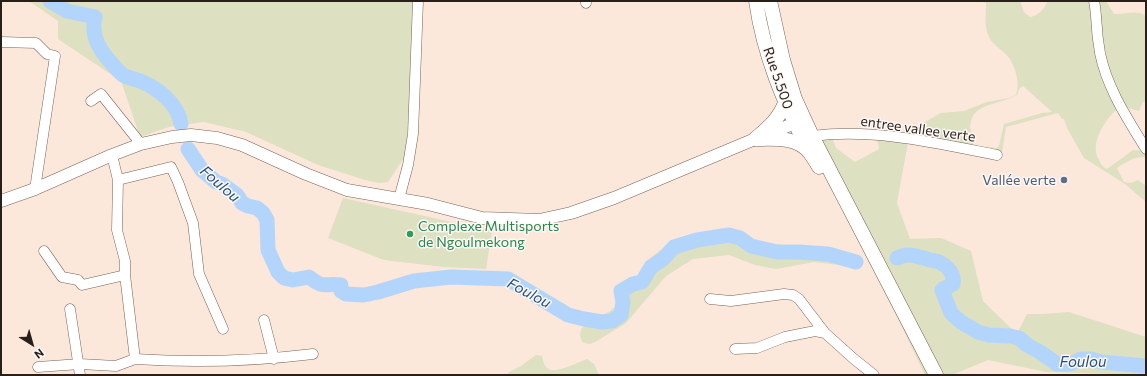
<!DOCTYPE html>
<html>
<head>
<meta charset="utf-8">
<style>
  body { margin:0 }
  #map { position:relative; width:1147px; height:376px; overflow:hidden; background:#fce7db; font-family:Commissioner,sans-serif }
  canvas { display:block }
  .frame { position:absolute; inset:0; border:2px solid #281f19; pointer-events:none }
  .north { position:absolute; left:12px; top:324px; width:40px; height:40px; -webkit-text-stroke:3px #fdf8f5; paint-order:stroke; rotate:143deg; font-size:11px; font-weight:700; line-height:16px; text-align:center; color:#281f19 }
  .north::after { content:''; display:block; margin:auto; width:14px; height:18px; background:#281f19; clip-path:polygon(50% 0,100% 100%,50% 72%,0 100%) }
</style>
</head>
<body>
<div id="map">
<canvas width="1147" height="376"></canvas>
<div class="frame"></div>
<div class="north">N</div>
</div>
<script>
const g = document.querySelector('canvas').getContext('2d');
g.lineJoin = 'round';
function fill(path, color) { g.fillStyle = color; g.fill(path, 'evenodd'); }
function strokePath(path, color, width, dash) { g.strokeStyle = color; g.lineWidth = width; g.lineCap = dash ? 'butt' : 'round'; g.setLineDash(dash || []); g.stroke(path); }
function label(font, color, halo, rows, align = 'center') {
  g.font = font + ' Commissioner,sans-serif'; g.lineWidth = 3; g.setLineDash([]); g.textBaseline = 'middle'; g.strokeStyle = halo; g.fillStyle = color; for (const [text, x, y, turn = 0] of rows) {
    g.save(); g.translate(x, y); g.rotate((+turn || 0) * Math.PI / 180); g.textAlign = isNaN(turn) ? turn : align; if (halo) g.strokeText(text, 0, 0); g.fillText(text, 0, 0); g.restore();
  }
}
fill(new Path2D(`
  M29,1H417L406,150L404,158L388,182L379,183L365,180L318,165L246,132L204,122L169,127L140,137L121,81L58,39V21Z
  M981,1H1020L1024,12L1030,17C1039,16 1044,8 1048,1H1106L1114,14C1125,15 1137,9 1146,16V101L1143,102L1139,111L1125,107C1121,109 1115,110 1112,114C1102,125 1090,146 1099,160C1101,164 1102,167 1107,169L1133,150L1146,151V157C1134,156 1126,162 1117,168L1124,182L1131,183L1138,180L1145,185L1146,202L1125,184L1084,158L1067,128L1064,119H1062L1058,113L1006,127L1002,153L911,137L908,133L914,128L941,113L964,111L987,102L1009,98L1016,95C1020,84 1016,69 1010,59C1005,51 993,46 989,37C984,27 986,14 986,3ZM1023,86L1052,112L1042,113L1004,124L999,146L997,148L980,146L973,144C962,101 990,109 1017,95L1019,89Z
  M876,133L909,137L897,203L910,239L941,238L971,251L983,301L1017,334L1027,314H1043L1069,312L1146,337V375L1046,372L988,360L952,375H925L899,321L824,175L819,152L812,136L831,134L836,148L855,162L879,149Z
  M343,198L492,231L486,269L444,267L384,260L328,238Z
  M717,231C757,244 791,246 832,249L838,251L842,257L839,265L814,262L776,269L755,265L729,255L693,259L666,276L626,323L595,342L589,344L582,342L580,335L581,329L586,324L610,311L620,303L650,258L666,246L690,235Z
  M536,355L542,356C543,360 544,366 547,368C554,375 579,362 587,359L594,364L599,375H507L509,372L521,366Z`), '#dde0c1');
strokePath(new Path2D(`
  M50,1L67,11L95,17C90,37 101,52 114,66C117,69 120,73 123,75C128,78 135,79 140,81C158,88 178,104 181,124
  M188,149L202,170L216,182L222,184L237,195L242,203L248,206L257,208L263,213L267,220L268,250L278,272L284,278L293,280L309,277C324,289 324,283 341,285V291L346,294L364,295L378,292L414,281L451,277L508,279L568,315L584,319L602,322L612,321L621,315L623,302L621,291L633,284L642,282L651,267L663,259L674,247L697,240L729,235L740,238L751,246L777,252H798L828,254L856,262
  M897,258C909,252 915,256 927,259C931,261 935,260 939,262C948,266 955,275 953,284L943,289L942,290L951,313L961,322L978,332L989,335L1010,336L1019,338L1027,345L1040,352L1057,364H1070L1081,359H1091L1101,362L1146,366`), '#b3d5fb', 15);
const minor = new Path2D(`
  M586,1V3
  M1094,1C1096,10 1096,19 1097,28C1097,36 1099,45 1100,53C1107,88 1127,118 1146,149
  M1,42L36,43L47,54L55,56L35,189
  M91,101L101,94L141,144
  M812,136C874,128 936,143 997,155
  M118,180L171,167L178,182L193,223L199,274L223,329
  M399,199L408,165L413,134L418,1
  M44,251L62,277L78,280L82,285L125,275V261L117,230L118,180L112,155
  M125,275L135,359C194,363 255,361 313,354
  M710,299L731,301L784,294L793,295L799,299L825,333L854,359L874,375
  M70,309L80,375
  M264,320L274,359
  M735,349L757,348L785,337L815,331L825,333
  M38,367L80,364L116,366L135,359`);
const tertiary = new Path2D(`
  M1,201L35,189L112,155L141,144L172,137L191,135L217,138L242,145L306,174L347,190L428,204L482,218L539,220L571,213L614,198L755,139L803,120`);
const secondary = new Path2D(`
  M756,1C764,56 783,101 809,151
  M770,1L783,60L795,99L812,136L936,375
  M755,139C773,139 797,136 810,153C813,157 816,162 819,167
  M755,139C768,128 779,119 785,103`);
strokePath(minor, '#796355', 11);
strokePath(tertiary, '#796355', 13);
strokePath(secondary, '#796355', 15);
strokePath(minor, '#fff', 10);
strokePath(tertiary, '#fff', 12);
strokePath(secondary, '#fff', 14);
for (const [x, y, r, color] of [
  [1064,180,4,"#5c6f8a"],
  [410,234,4,"#2e9e5b"]
]) { const dot = new Path2D(); dot.arc(x, y, r, 0, 2 * Math.PI); g.fillStyle = color; g.fill(dot); strokePath(dot, '#fdf8f5', 1.5); }
label('14px', '#281f19', '#fdf8f5', [
  ["Rue 5.500",778,78,71],
  ["entree vallee verte",918,129,8]
]);
label('14px', '#4e5e75', '#fdf8f5', [
  ["Vallée verte",1056,180]
], 'right');
label('14px', '#27864d', '#fdf8f5', [
  ["Complexe Multisports",418,226],
  ["de Ngoulmekong",418,242]
], 'left');
label('italic 15px', '#21507f', '#fdf8f5', [
  ["Foulou",220,184,41],
  ["Foulou",529,293,28],
  ["Foulou",1083,362]
]);
</script>
</body>
</html>
